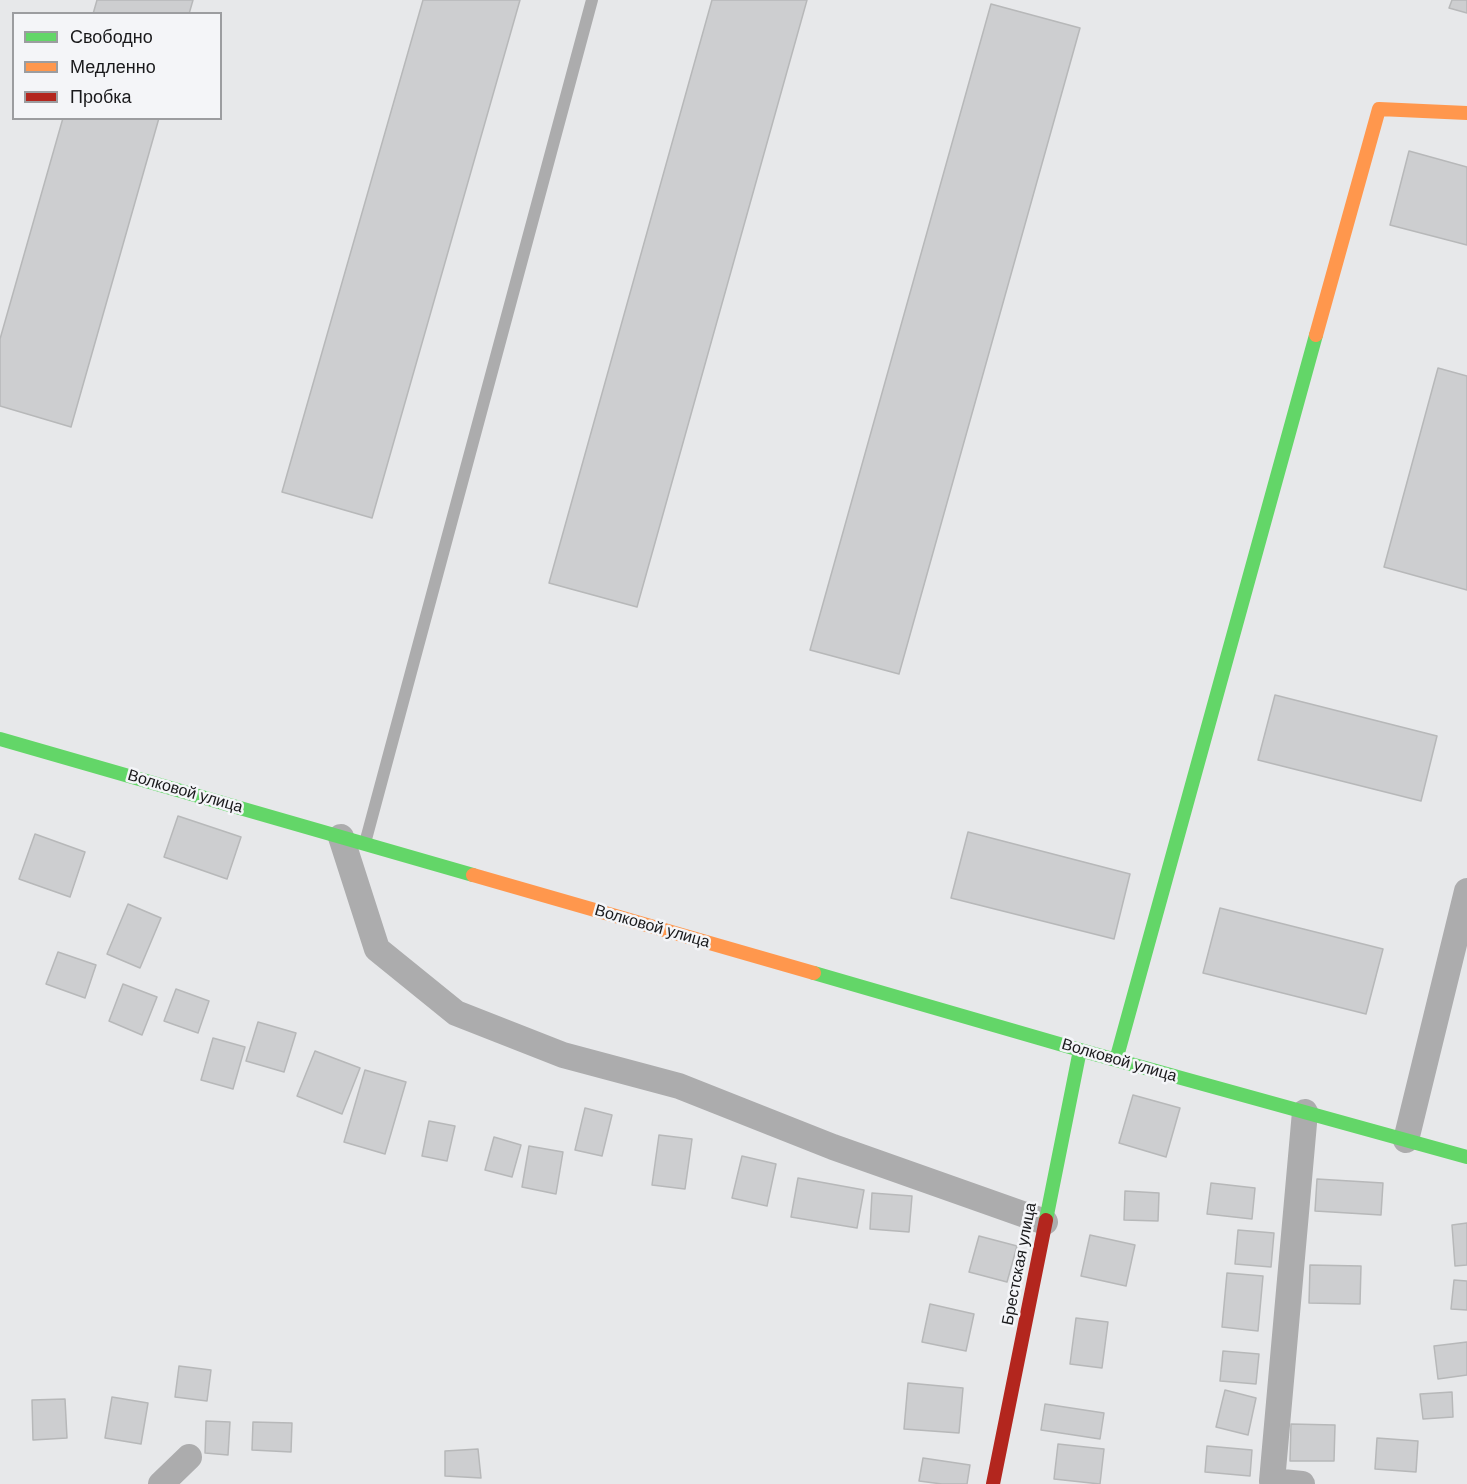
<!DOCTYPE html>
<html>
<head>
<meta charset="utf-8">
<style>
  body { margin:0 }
  #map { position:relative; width:1467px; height:1484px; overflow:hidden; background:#e7e8ea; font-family:"DM Sans",sans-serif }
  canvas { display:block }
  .legend { position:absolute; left:12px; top:12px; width:210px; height:108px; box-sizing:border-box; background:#f4f5f8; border:2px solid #9c9da0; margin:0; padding:8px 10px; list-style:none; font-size:18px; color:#19191b }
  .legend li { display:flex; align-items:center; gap:12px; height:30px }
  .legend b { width:30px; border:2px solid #9c9da0 }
</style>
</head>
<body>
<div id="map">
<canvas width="1467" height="1484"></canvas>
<ul class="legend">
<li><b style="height:8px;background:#63d668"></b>Свободно</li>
<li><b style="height:8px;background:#ff974d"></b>Медленно</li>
<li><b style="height:8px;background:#b3261e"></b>Пробка</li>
</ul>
</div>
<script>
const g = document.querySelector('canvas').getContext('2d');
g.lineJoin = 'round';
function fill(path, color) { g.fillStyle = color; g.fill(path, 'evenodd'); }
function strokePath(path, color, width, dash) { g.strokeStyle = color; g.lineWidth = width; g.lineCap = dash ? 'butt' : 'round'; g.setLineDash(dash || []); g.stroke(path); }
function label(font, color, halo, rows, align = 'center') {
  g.font = font + ' "DM Sans",sans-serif'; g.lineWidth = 5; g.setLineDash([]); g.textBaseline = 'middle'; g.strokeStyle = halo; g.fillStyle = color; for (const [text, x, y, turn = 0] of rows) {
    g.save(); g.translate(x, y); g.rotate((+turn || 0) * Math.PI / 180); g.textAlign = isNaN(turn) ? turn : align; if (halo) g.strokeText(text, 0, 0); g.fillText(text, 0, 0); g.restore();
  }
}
const building = new Path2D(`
  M97,0H193L189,14H93Z
  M423,0H520L372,518L282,492Z
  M712,0H807L637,607L549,583Z
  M1452,0H1467V13L1449,8Z
  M991,4L1080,28L899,674L810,650Z
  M63,118H159L71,427L0,406V339Z
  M1409,151L1467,167V245L1390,225Z
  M1438,368L1467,376V590L1384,567Z
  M1275,695L1437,736L1421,801L1258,760Z
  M178,816L241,837L227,879L164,857Z
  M968,832L1130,874L1114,939L951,898Z
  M35,834L85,852L70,897L19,879Z
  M128,904L161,918L140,968L107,954Z
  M1220,908L1383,949L1366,1014L1203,973Z
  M58,952L96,965L85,998L46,984Z
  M123,984L157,997L142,1035L109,1021Z
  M176,989L209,1001L198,1033L164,1021Z
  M258,1022L296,1033L284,1072L246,1061Z
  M213,1038L245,1047L233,1089L201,1080Z
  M315,1051L360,1068L342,1114L297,1096Z
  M365,1070L406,1082L385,1154L344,1142Z
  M1133,1095L1180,1108L1166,1157L1119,1143Z
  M585,1108L612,1115L602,1156L575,1150Z
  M429,1121L455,1126L447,1161L422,1156Z
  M659,1135L692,1139L685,1189L652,1185Z
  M494,1137L521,1145L512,1177L485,1170Z
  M529,1146L563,1152L556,1194L522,1187Z
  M742,1156L776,1164L767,1206L732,1198Z
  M798,1178L864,1190L857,1228L791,1217Z
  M1317,1179L1383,1183L1381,1215L1315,1211Z
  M1211,1183L1255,1188L1252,1219L1207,1214Z
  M1125,1191L1159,1193L1158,1221L1124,1220Z
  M872,1193L912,1196L909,1232L870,1229Z
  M1467,1223V1265L1455,1266L1452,1225Z
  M1238,1230L1274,1233L1271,1267L1235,1264Z
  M1090,1235L1135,1245L1126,1286L1081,1276Z
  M979,1236L1017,1246L1007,1282L969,1272Z
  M1310,1265L1361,1266L1360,1304L1309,1303Z
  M1227,1273L1263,1276L1258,1331L1222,1327Z
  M1454,1280L1467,1281V1310L1451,1309Z
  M930,1304L974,1314L966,1351L922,1342Z
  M1076,1318L1108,1322L1102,1368L1070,1364Z
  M1467,1342V1375L1438,1379L1434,1346Z
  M1223,1351L1259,1354L1256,1384L1220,1381Z
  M179,1366L211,1370L207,1401L175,1397Z
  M908,1383L963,1388L959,1433L904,1429Z
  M1225,1390L1256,1398L1248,1435L1216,1427Z
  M1452,1392L1453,1417L1423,1419L1420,1394Z
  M112,1397L148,1403L141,1444L105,1438Z
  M65,1399L67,1438L33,1440L32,1400Z
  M1045,1404L1104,1413L1100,1439L1041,1430Z
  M206,1421L230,1422L228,1455L205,1453Z
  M253,1422L292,1423L291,1452L252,1450Z
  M1291,1424L1335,1425L1334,1461H1290Z
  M1377,1438L1418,1441L1416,1472L1375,1469Z
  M1058,1444L1104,1449L1100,1484L1054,1479Z
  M1207,1446L1252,1450L1250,1476L1205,1472Z
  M478,1449L481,1478L445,1476V1451Z
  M923,1458L970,1465L967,1484H942L919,1481Z`);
fill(building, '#cdced0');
strokePath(building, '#b7b8b9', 1.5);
strokePath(new Path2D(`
  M365,843L592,0`), '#acacad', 12);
strokePath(new Path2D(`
  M341,837L377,949L456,1013L563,1055L679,1086L833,1147L1045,1222
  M1406,1140L1467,891
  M161,1484L189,1457
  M1302,1484L1272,1481L1305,1112`), '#acacad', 26);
strokePath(new Path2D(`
  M0,739L473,875
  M814,973L1080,1050L1467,1157
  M1116,1060L1316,335
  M1046,1220L1080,1050`), '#63d668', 14);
strokePath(new Path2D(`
  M1316,335L1379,109L1467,113
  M473,875L814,973`), '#ff974d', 14);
strokePath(new Path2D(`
  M993,1484L1046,1220`), '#b3261e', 14);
label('16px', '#19191b', '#f4f5f8', [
  ["Волковой улица",185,792,16],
  ["Волковой улица",652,927,16],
  ["Волковой улица",1119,1061,16],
  ["Брестская улица",1020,1264,-79]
]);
</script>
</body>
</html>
